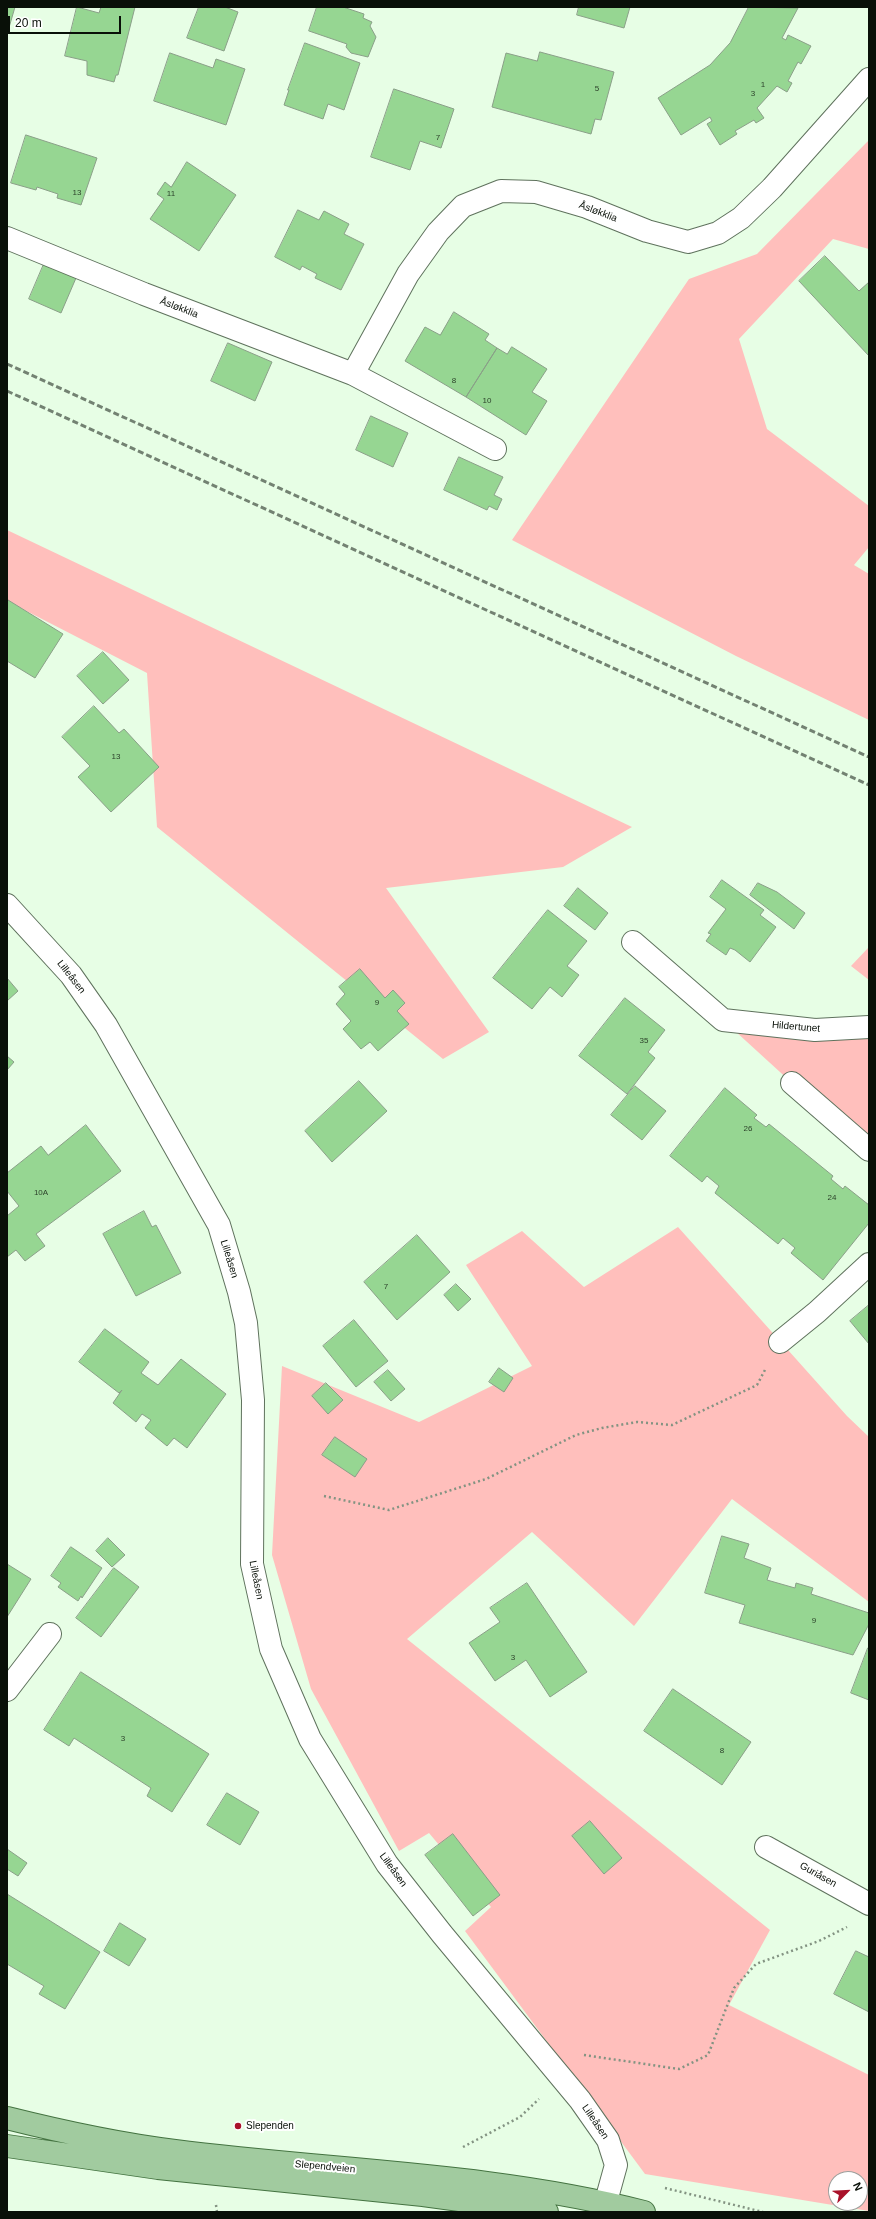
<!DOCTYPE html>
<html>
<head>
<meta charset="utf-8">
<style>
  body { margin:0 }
  #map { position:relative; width:876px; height:2219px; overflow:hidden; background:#e7fee5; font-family:Helvetica,sans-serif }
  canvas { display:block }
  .frame { position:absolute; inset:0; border:8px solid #091008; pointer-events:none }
  .north { position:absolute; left:828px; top:2171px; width:40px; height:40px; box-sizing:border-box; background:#fff; border:1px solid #9d9f9c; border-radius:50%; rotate:66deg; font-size:11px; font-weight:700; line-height:16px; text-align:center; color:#091008 }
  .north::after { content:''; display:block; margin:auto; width:14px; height:18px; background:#a9122a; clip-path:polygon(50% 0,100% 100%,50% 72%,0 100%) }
  .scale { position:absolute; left:8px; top:16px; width:113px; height:18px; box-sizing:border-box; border:2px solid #091008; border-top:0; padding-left:5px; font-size:12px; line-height:14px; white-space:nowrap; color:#091008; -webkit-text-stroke:3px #fff; paint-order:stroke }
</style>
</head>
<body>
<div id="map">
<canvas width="876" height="2219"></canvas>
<div class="frame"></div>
<div class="north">N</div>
<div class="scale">20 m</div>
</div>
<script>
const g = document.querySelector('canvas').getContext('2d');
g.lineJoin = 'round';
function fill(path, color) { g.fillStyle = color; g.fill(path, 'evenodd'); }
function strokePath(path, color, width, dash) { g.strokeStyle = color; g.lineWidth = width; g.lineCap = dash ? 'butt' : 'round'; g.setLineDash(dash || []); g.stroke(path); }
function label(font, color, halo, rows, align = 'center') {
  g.font = font + ' Helvetica,sans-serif'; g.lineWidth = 4; g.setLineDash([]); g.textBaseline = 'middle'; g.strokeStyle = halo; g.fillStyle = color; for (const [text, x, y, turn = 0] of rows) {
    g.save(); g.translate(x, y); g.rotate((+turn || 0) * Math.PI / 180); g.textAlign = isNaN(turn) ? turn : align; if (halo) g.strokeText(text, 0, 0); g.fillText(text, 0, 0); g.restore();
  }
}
fill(new Path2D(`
  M869,140V249L833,239L739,339L767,429L869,506V547L854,565L869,574V720L736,656L512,540L689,279L757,254Z
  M7,530L632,827L563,867L386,888L489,1032L443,1059L157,827L147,673L7,601Z
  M869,947V980L851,966Z
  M723,1020L869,1027V1150L792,1083Z
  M678,1227L847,1416L869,1437V1602L732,1499L634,1626L532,1532L407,1639L770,1930L729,2005L869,2075V2211L645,2174L465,1931L491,1907L429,1833L399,1851L311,1689L272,1555L282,1366L419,1422L532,1366L466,1265L522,1231L584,1287ZM836,2179H860V2203H836Z`), '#ffbfbc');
const building = new Path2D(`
  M7,7H15L8,31H7Z
  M77,7L99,13L101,7H135L118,75H116L114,82L87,75V61L65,56Z
  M199,7H225L238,12L224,51L187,38Z
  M317,7H343L364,14L363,18L372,22L370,26L376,37L368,57L351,53L346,47L347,44L309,31Z
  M579,7H630L624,28L577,15Z
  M749,7L798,8L782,38L786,40L788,35L811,46L801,64L798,62L788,81L792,83L787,92L777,86L757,108L764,118L756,123L754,120L735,131L737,134L720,145L707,124L712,121L710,117L681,135L658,98L710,65L730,43Z
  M305,43L360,63L344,110L328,104L323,119L284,105L289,90H288Z
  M540,52L614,72L601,120L595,119L591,134L492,107L506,53L537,61Z
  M170,53L213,68L216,59L245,69L226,125L154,101Z
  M394,89L454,109L441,148L420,141L410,170L371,157Z
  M26,135L97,158L81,205L57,198L58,194L37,187L36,190L11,183Z
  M187,162L236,195L199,251L150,219L164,199L157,194L165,182L171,187Z
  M298,210L319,220L324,211L349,224L344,234L364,244L341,290L315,278L317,274L302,266L300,270L275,257Z
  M825,256L859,291L869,282V356L799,281Z
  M44,264L76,278L61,313L29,299Z
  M454,312L489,334L485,340L497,348L466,397L405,361L425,327L440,335Z
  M228,343L272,362L255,401L211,381Z
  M512,347L547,369L532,392L547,401L526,435L466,397L497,348L507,354Z
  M371,416L408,433L393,467L356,450Z
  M459,457L503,477L494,495L502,499L497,510L489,506L487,510L444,490Z
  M8,600L63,634L35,678L7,661Z
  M103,652L129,680L103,704L77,676Z
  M94,706L119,733L124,729L159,767L111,812L78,777L90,766L62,737Z
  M722,880L764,910L760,915L776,927L750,962L735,950L730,948L726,955L706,941L711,934L708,933L726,909L710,897Z
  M758,883L777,892L805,913L794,929L750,895Z
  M578,888L608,913L595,930L564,906Z
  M548,910L587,941L567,966L579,975L562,997L550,987L532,1009L493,978Z
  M360,969L385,998L393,990L405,1003L397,1011L409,1024L378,1051L370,1042L361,1049L343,1029L351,1021L336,1004L345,994L339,987Z
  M7,978L18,991L7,1001Z
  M625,998L665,1030L648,1052L655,1058L627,1094L579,1056Z
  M7,1056L14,1062L7,1070Z
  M359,1081L387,1111L332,1162L305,1131Z
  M635,1086L666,1111L642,1140L611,1115Z
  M725,1088L757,1115L754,1118L766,1127L769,1124L833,1176L831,1179L843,1189L845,1186L869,1205V1223L823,1280L791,1253L795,1248L783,1238L778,1244L715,1193L719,1186L707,1176L702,1182L670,1156Z
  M86,1125L121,1171L36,1234L45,1246L25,1261L16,1250L7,1257V1216L19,1206L7,1191V1173L41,1146L48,1155Z
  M144,1211L152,1227L156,1225L181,1273L136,1296L103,1234Z
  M417,1235L450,1272L397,1320L364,1282Z
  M456,1284L471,1299L458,1311L444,1295Z
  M869,1305V1344L850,1321Z
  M354,1320L388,1361L356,1387L323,1346Z
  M105,1329L149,1362L141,1373L158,1385L181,1359L226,1394L187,1448L174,1438L167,1446L145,1428L151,1420L142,1414L136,1422L113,1403L122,1390L119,1393L79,1362Z
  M499,1368L513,1378L504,1392L489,1382Z
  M388,1370L405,1389L391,1401L374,1382Z
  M326,1383L343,1400L328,1414L312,1396Z
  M335,1437L367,1459L355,1477L322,1455Z
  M722,1536L749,1544L744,1558L771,1568L767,1580L795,1588L796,1583L813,1588L811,1594L869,1613V1624L853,1655L739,1623L745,1605L705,1593Z
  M108,1538L125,1555L112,1567L96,1551Z
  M71,1547L102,1568L82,1598L81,1596L78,1601L58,1587L61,1583L51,1576Z
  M7,1564L31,1579L7,1617Z
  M114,1568L139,1587L101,1637L76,1618Z
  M527,1583L587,1672L550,1697L526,1660L495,1681L469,1643L500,1622L490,1608Z
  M868,1648H869V1700L851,1693Z
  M81,1672L209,1754L172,1812L147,1796L151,1788L74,1738L69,1746L44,1730Z
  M673,1689L751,1742L722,1785L644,1731Z
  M227,1793L259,1812L240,1845L207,1825Z
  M590,1821L622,1858L604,1874L572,1836Z
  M453,1834L500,1895L473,1916L425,1855Z
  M7,1849L27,1863L18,1876L7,1869Z
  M7,1894L100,1952L65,2009L39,1994L44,1986L7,1964Z
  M120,1923L146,1939L129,1966L104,1951Z
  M856,1951L869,1957V2012L834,1994Z`);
fill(building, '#96d692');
strokePath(building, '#8a9f88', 1);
const minor = new Path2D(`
  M7,238L144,294L353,374L495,449
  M353,374L408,274L438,232L463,206L501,191L536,192L587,207L647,231L688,242L718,233L741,218L772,188L869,79
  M7,905L71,975L106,1025L219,1225L239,1292L246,1323L253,1400L252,1564L271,1649L310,1739L387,1864L442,1934L580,2100L608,2140L616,2165L603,2212
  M633,942L723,1020L815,1030L869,1027
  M792,1083L869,1150
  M780,1342L817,1312L869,1264
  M7,1690L50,1634
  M766,1847L869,1904`);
const major = new Path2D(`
  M7,2118C63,2132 118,2144 175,2151C331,2171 492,2173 644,2212
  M7,2146L158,2168L423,2195L547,2212`);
strokePath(minor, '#5f725d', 24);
strokePath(major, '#447341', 24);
strokePath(new Path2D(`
  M324,1496L389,1510L486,1479L576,1435L602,1428L637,1422L672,1425L757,1385L766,1368
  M584,2055L679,2069L708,2055L734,1988L756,1964L819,1941L847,1927
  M463,2147L520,2117L539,2099
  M665,2188L763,2212
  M216,2205L217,2212`), '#839382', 2.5, [2, 3]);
strokePath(minor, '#fff', 22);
strokePath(major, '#a1cb9f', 22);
strokePath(new Path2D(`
  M7,364L869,757
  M7,391L869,785`), '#738272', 3, [6, 3]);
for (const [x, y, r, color] of [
  [238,2126,4,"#a9122a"]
]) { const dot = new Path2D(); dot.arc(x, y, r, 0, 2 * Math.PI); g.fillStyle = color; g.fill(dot); strokePath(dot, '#fff', 1.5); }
label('8px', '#2c422a', null, [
  ["1",763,85],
  ["5",597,89],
  ["3",753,94],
  ["7",438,138],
  ["13",77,193],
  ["11",171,194],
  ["8",454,381],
  ["10",487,401],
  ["13",116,757],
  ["9",377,1003],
  ["35",644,1041],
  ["26",748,1129],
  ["10A",41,1193],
  ["24",832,1198],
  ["7",386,1287],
  ["9",814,1621],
  ["3",513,1658],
  ["3",123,1739],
  ["8",722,1751]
]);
label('10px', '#091008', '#fff', [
  ["Åsløkklia",598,212,21],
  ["Åsløkklia",179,308,21],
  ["Lilleåsen",71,977,52],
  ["Hildertunet",796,1027,5],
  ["Lilleåsen",229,1259,73],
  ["Lilleåsen",256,1580,79],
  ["Lilleåsen",393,1870,54],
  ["Guriåsen",818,1875,29],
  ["Lilleåsen",595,2122,56],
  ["Slependveien",325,2167,5]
]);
label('10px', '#091008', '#fff', [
  ["Slependen",246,2126]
], 'left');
</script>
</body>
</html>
